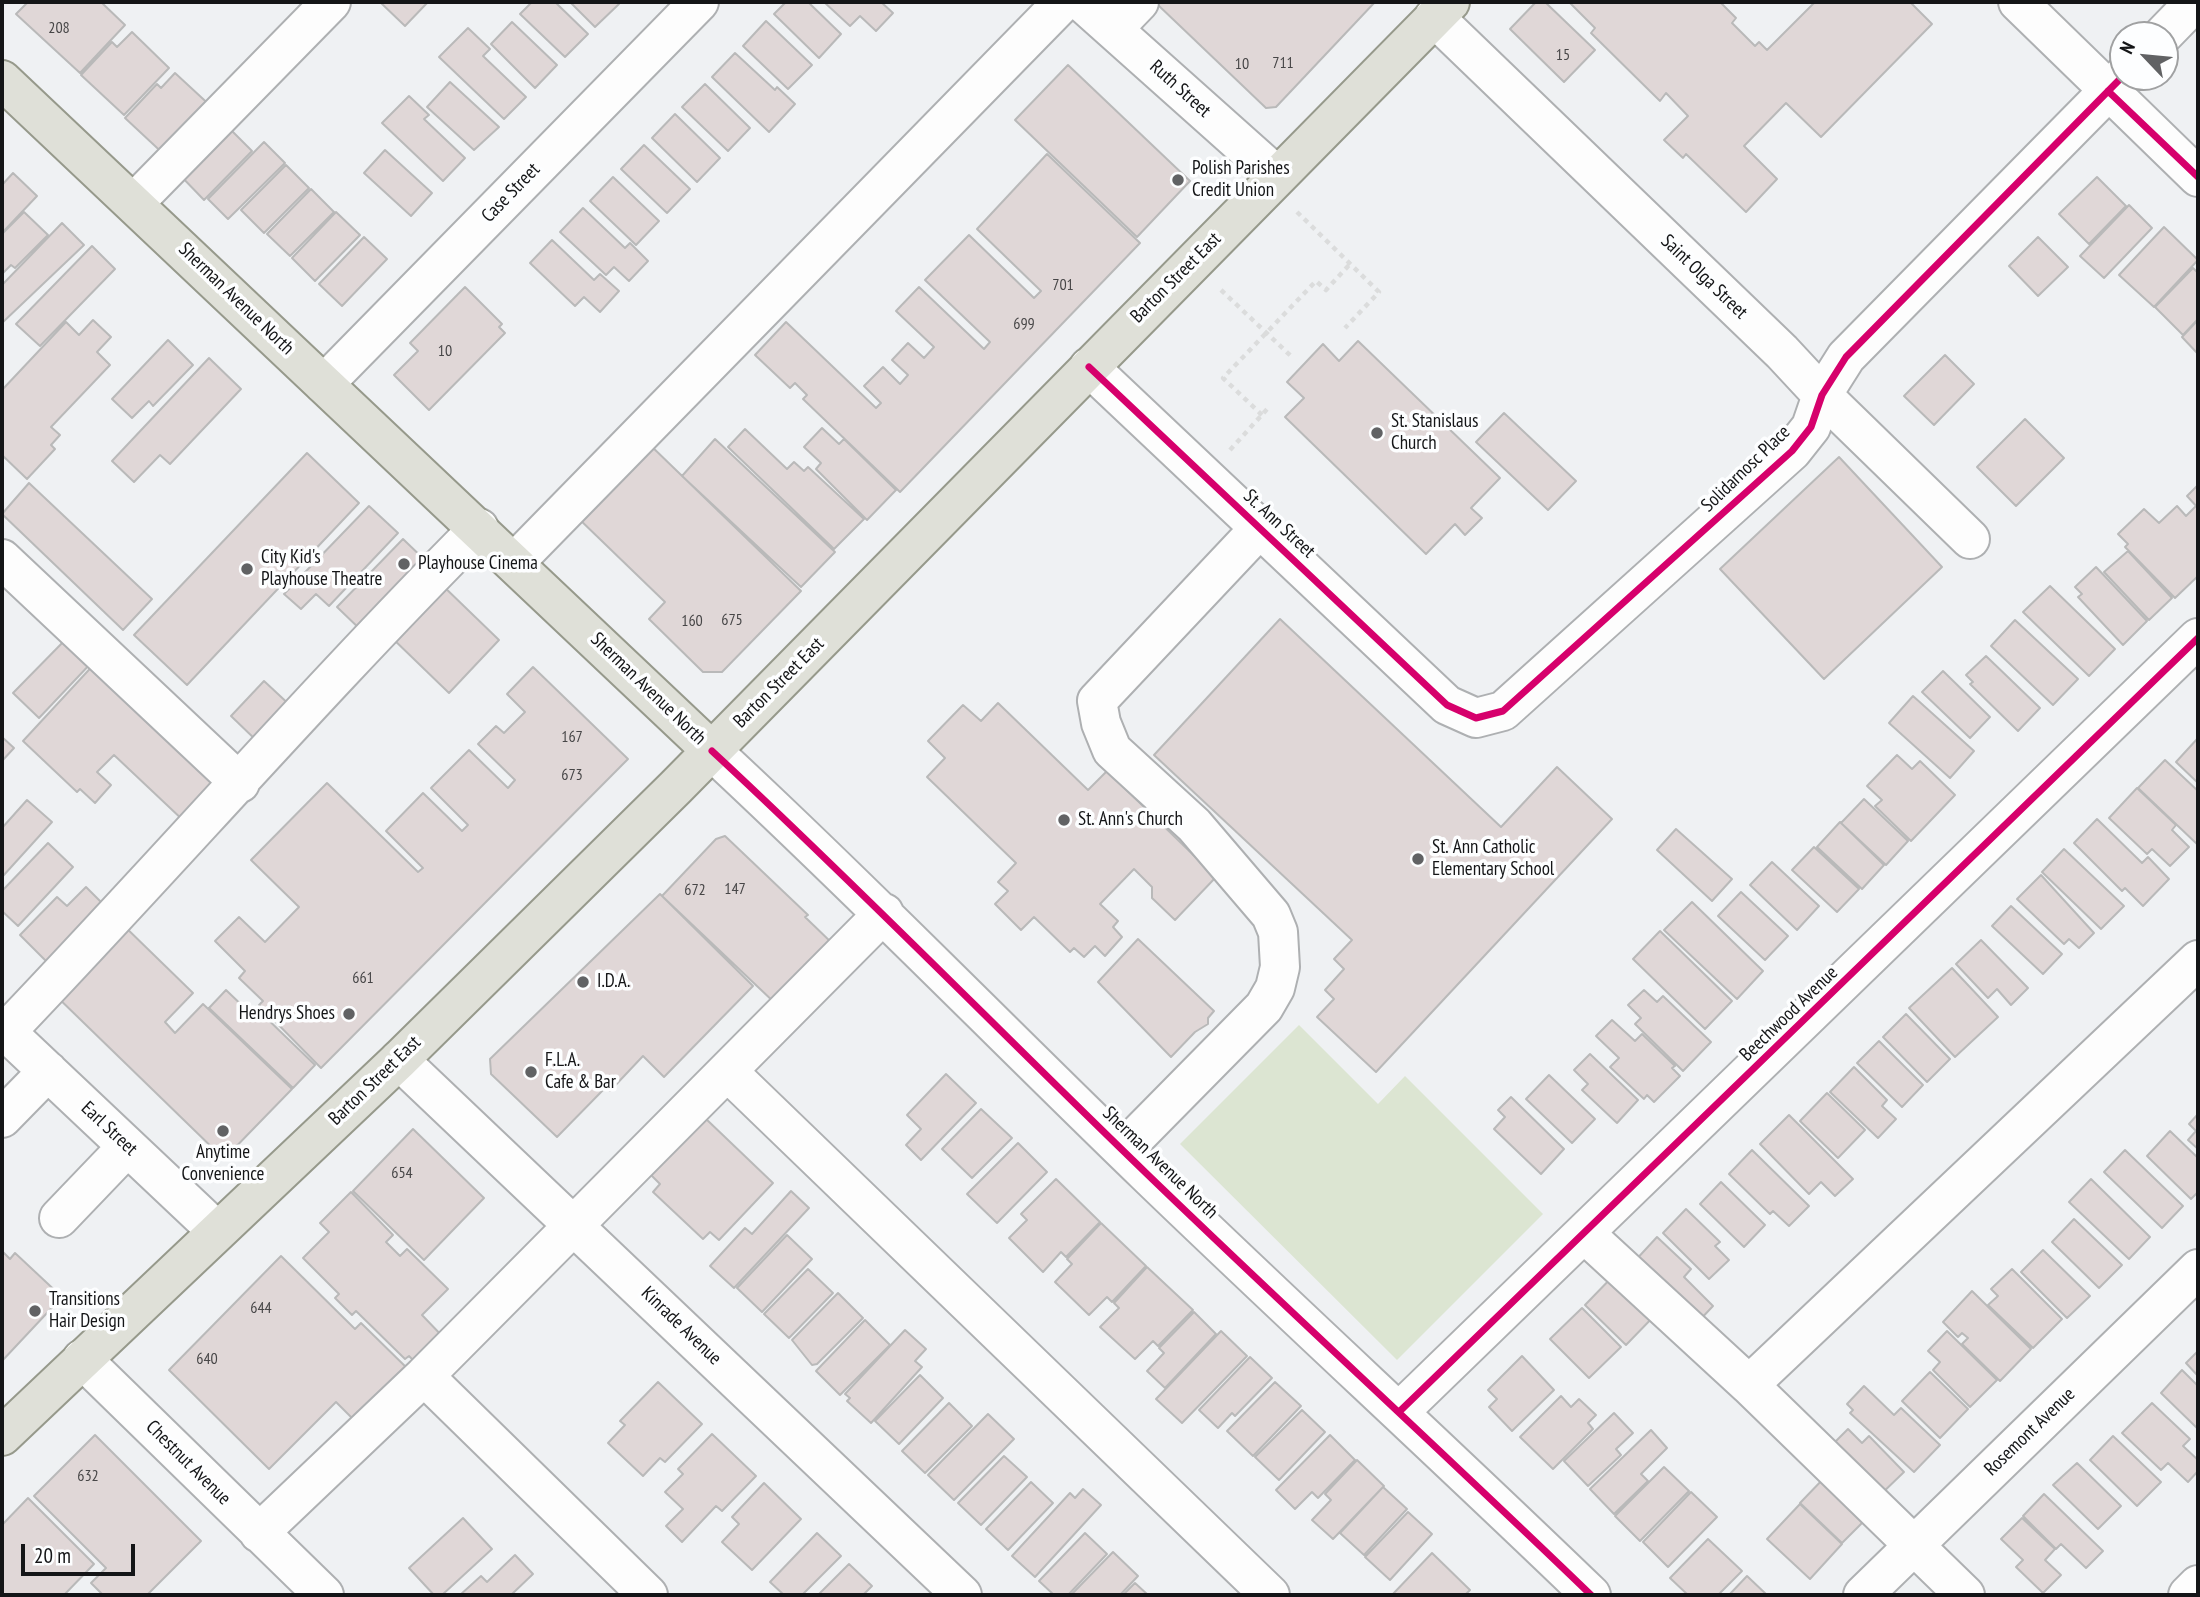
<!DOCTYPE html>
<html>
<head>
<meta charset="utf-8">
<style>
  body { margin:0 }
  #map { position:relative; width:2200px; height:1597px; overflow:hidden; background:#eff1f3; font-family:"PT Sans Narrow",sans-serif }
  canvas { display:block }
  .frame { position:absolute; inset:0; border:4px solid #141517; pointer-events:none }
  .north { position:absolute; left:2109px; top:21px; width:70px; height:70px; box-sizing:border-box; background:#fdfeff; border:2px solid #a0a1a2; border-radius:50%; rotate:296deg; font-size:19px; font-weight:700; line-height:28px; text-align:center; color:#141517 }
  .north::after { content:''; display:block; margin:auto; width:24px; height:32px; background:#616264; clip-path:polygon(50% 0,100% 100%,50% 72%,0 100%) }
  .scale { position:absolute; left:21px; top:1544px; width:114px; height:32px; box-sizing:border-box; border:4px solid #141517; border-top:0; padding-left:9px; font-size:21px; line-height:24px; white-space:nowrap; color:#141517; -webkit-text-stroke:5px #fdfeff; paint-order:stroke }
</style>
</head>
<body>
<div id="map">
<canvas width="2200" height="1597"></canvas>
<div class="frame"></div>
<div class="north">N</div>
<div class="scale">20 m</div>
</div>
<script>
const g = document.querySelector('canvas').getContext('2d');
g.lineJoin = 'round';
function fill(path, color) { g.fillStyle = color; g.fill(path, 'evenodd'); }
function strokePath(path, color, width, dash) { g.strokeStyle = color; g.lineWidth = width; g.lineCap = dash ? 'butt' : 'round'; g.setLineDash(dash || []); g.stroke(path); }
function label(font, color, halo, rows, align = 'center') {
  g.font = font + ' "PT Sans Narrow",sans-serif'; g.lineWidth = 7; g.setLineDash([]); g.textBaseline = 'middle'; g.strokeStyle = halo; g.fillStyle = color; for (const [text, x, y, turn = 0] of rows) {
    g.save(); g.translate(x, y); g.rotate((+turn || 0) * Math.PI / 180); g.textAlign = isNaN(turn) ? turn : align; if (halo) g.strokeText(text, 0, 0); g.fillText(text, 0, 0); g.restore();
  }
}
fill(new Path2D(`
  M1299,1025L1378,1104L1405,1076L1543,1214L1397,1360L1180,1144Z`), '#dce5d2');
const building = new Path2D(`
  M28,2H101L125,25L80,73L16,14Z
  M380,2H428L405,26Z
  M532,2H555L588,34L565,57L520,14Z
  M570,2H617L619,4L595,27Z
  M786,2H808L841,34L819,58L774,14Z
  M824,2H881L893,13L876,31L860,16L850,26Z
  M1160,2H1375L1276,107L1266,108L1157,4Z
  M1536,2H1545L1595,50L1564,82L1510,29Z
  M1569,2H1720L1736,18L1732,23L1755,46L1759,42L1767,50L1815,2H1910L1932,24L1821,137L1786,103L1744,146L1777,179L1746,212L1686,154L1683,158L1664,140L1688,116L1666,93L1660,101L1591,33L1595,28Z
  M766,21L812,65L788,89L743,46Z
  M512,22L557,65L535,88L491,44Z
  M468,28L490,49L483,56L526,97L504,119L439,57Z
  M132,32L169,68L124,115L81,75L112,42L117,47Z
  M735,53L775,90L777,87L795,104L769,132L712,77Z
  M1068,65L1190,181L1137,237L1015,120Z
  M175,73L215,110L169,159L125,118L157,84L161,88Z
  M450,82L499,127L474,150L427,107Z
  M705,84L750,128L728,151L682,107Z
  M409,96L429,115L424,119L465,158L443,181L382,123Z
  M675,114L720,158L697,182L652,138Z
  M225,124L252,151L204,200L177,172Z
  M264,142L285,163L228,219L208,199Z
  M644,145L690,189L667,213L621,169Z
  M385,150L432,193L411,216L364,173Z
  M1047,154L1140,243L900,492L803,399L807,395L795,383L790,388L755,355L786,322L876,408L881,403L864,386L883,367L900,384L908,375L892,360L908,343L924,358L934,347L896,311L919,287L984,349L990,342L925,280L969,235L1034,298L1041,291L977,229Z
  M286,165L309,188L264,233L241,210Z
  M13,173L37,196L2,233V185Z
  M613,177L659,221L636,245L590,201Z
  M2097,177L2126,206L2089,244L2059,214Z
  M311,189L334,212L290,256L267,234Z
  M2129,205L2152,228L2104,278L2080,256Z
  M583,208L625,248L630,243L648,261L629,281L614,267L606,275L560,232Z
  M24,212L48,235L15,268L11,265L2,274V234Z
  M336,212L360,235L315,281L292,258Z
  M62,223L84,245L2,323V285Z
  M2164,227L2198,260L2154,307L2119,275Z
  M364,237L387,259L342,306L319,284Z
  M2038,237L2068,267L2038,296L2009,266Z
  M552,240L594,280L600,274L619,291L600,312L584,297L575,306L530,263Z
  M92,246L115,269L40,346L16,324Z
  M2193,268L2198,273V319L2183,335L2155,307Z
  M465,287L502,324L499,327L505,333L429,410L394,375L418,351L410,343Z
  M93,320L111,337L97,352L110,365L51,427L60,435L51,445L55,449L27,479L2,455V390L66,322L79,335Z
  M2198,320V354L2182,337Z
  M168,340L193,365L153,406L149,401L132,418L112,399Z
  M1358,341L1500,478L1471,508L1482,518L1465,535L1455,524L1426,554L1285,417L1304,398L1287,382L1323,344L1339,361Z
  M1945,355L1974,384L1934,425L1904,396Z
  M209,358L241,389L170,464L160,455L134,482L112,461Z
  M1504,413L1576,481L1548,510L1476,442Z
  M2025,419L2064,458L2016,506L1977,467Z
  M822,428L839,444L844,439L896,490L867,520L816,469L821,463L804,447Z
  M745,429L787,469L794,462L804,471L808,467L864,519L834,549L728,447Z
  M715,439L835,552L801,587L682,476Z
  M647,442L801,591L722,672H703L649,619L665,602L576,516Z
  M307,453L359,503L187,685L134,635Z
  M1839,457L1942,567L1824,679L1720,569Z
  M29,483L152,599L123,630L2,514Z
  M2198,485V508L2187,496Z
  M369,506L398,533L329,606L316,594L301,609L284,594Z
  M2177,506L2186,516L2196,506L2198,508V576L2175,598L2125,547L2128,544L2118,534L2144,509L2159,523Z
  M403,539L430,565L364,633L337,607Z
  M2128,551L2172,598L2149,620L2104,572Z
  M2096,567L2147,621L2123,645L2078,597L2082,594L2075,587Z
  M439,582L499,640L449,693L389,635Z
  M2050,586L2115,649L2089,676L2023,612Z
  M1280,619L1501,827L1557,767L1612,819L1376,1072L1317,1017L1334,999L1325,990L1344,969L1334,959L1352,940L1154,755Z
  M2015,620L2078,679L2053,705L1991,646Z
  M68,637L93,661L39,718L13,693Z
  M1986,656L2040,708L2018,731L1970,684L1973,682L1966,675Z
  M98,660L217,772V790L186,823L114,755L97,772L111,785L95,803L80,789L77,792L23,741Z
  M533,667L628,759L321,1068L259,1005L263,1001L239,978L245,971L215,941L239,917L265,942L299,907L251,860L327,783L418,872L423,868L386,831L423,793L462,831L468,825L431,788L469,750L508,788L515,780L478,744L496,726L504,733L525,712L507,694Z
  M1943,671L1990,717L1970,738L1922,692Z
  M264,681L293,708L259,743L231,716Z
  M1913,696L1974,751L1950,778L1889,723Z
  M998,703L1088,790L1107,771L1216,877L1175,920L1152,898V887L1134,869L1100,904L1118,921L1113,927L1122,937L1105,956L1095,946L1084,957L1074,948L1070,952L1034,917L1021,930L995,904L1008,891L998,882L1016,863L927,777L945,758L928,741L963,705L981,721Z
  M2,737L14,748L2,761Z
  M2198,738V783L2176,762Z
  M1897,755L1912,769L1920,761L1955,795L1911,841L1875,806L1882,800L1867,786Z
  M2165,760L2198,791V845L2138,788Z
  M2137,788L2176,825L2172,830L2189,847L2170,866L2152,849L2147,854L2109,818Z
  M1864,799L1908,841L1886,865L1841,823Z
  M27,800L52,822L3,876L2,828Z
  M2097,819L2142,863L2148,857L2169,879L2143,906L2125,888L2122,891L2074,843Z
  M1840,822L1884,865L1862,889L1817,847Z
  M1676,829L1732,879L1712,901L1657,850Z
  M725,836L808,915L805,917L834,945L777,1005L662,896L716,839Z
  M48,843L73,867L18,926L2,911V891Z
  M1814,847L1859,889L1837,912L1792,870Z
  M2064,849L2124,906L2101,929L2042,872Z
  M1772,862L1819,906L1797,930L1750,885Z
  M2041,875L2094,933L2079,948L2069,939L2064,944L2017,899Z
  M86,887L106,907L49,964L20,935L57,897L67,906Z
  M1741,892L1788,936L1765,960L1718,916Z
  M660,894L753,986L664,1077L643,1056L610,1091L606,1087L557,1137L491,1074L490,1059Z
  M1692,902L1763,971L1737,999L1664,930Z
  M2011,906L2062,954L2043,974L1992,926Z
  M118,920L193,993L165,1022L175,1033L203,1004L292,1089L224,1159L50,990Z
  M1660,931L1732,1001L1705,1029L1633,959Z
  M1138,939L1214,1011L1208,1018V1024L1195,1032L1171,1057L1098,982Z
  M1981,940L2028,988L2011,1005L1997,989L1988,998L1956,964Z
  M1952,968L1998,1017L1955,1057L1909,1008Z
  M226,990L251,1014L257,1009L315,1065L293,1088L209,1008Z
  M1644,990L1657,1002L1663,996L1711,1042L1683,1071L1635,1024L1641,1018L1628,1005Z
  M1906,1014L1950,1059L1927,1082L1883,1037Z
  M1612,1020L1635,1041L1642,1034L1675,1066L1672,1068L1680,1076L1654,1102L1647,1095L1644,1099L1610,1067L1619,1058L1596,1036Z
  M1879,1041L1923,1085L1902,1107L1857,1063Z
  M1590,1054L1638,1100L1617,1123L1582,1090L1588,1084L1574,1070Z
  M1854,1067L1887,1100L1882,1106L1896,1119L1878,1138L1830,1092Z
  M946,1074L976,1103L921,1160L906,1145L921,1129L907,1115Z
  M1549,1075L1595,1119L1572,1143L1526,1099Z
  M1827,1093L1865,1130L1838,1158L1800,1121Z
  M1511,1097L1564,1149L1541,1174L1494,1129L1505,1117L1498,1110Z
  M981,1109L1012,1138L972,1178L942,1149Z
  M2198,1114V1149L2188,1140L2196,1131L2189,1124Z
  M1789,1115L1853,1179L1835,1196L1821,1182L1809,1194L1760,1144Z
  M705,1118L773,1183L719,1240L710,1232L703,1239L653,1192L660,1184L651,1175Z
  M413,1129L484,1198L424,1260L353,1191Z
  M2170,1131L2198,1158V1192L2191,1199L2147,1156Z
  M1018,1143L1047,1172L997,1223L967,1194Z
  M1752,1150L1809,1206L1789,1226L1773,1211L1770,1214L1729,1174Z
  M2125,1150L2183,1206L2162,1228L2104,1172Z
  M1056,1179L1100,1222L1066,1257L1061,1252L1043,1272L1009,1238L1027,1220L1021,1214Z
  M2091,1179L2150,1237L2129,1259L2069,1202Z
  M1721,1182L1765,1225L1744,1247L1700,1204Z
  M791,1191L809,1208L734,1288L710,1266L745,1228L752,1234Z
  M351,1192L393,1235L386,1242L400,1256L407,1249L448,1289L422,1315L445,1339L419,1366L409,1356L405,1359L356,1311L352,1315L335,1298L339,1294L303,1258L329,1232L320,1223Z
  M1686,1209L1720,1242L1715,1246L1729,1260L1709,1279L1663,1233Z
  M2074,1219L2122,1265L2099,1288L2052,1242Z
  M1101,1223L1146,1266L1112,1302L1107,1297L1089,1315L1055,1282L1072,1264L1067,1259Z
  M787,1235L812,1259L762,1312L737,1288Z
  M1657,1237L1691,1269L1684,1277L1713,1306L1696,1324L1633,1263Z
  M2043,1250L2090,1296L2067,1318L2021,1272Z
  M3,1252L10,1259L15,1253L62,1297L2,1361Z
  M281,1256L355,1329L361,1323L411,1372L358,1424L336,1402L269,1469L169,1370Z
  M1147,1267L1193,1310L1158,1346L1153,1341L1135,1359L1100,1327L1119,1308L1114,1303Z
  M808,1269L833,1293L789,1338L764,1314Z
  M2012,1269L2062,1319L2033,1348L1988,1305L1998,1296L1991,1289Z
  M1617,1272L1658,1312L1626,1345L1585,1305Z
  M1972,1291L2031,1349L2000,1381L1962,1344L1968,1338L1962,1333L1958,1337L1943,1322Z
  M838,1293L863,1318L817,1364L812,1365L792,1340Z
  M1582,1308L1621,1347L1589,1378L1550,1339Z
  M1194,1312L1216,1334L1165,1388L1147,1371L1164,1353L1159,1348Z
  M865,1320L890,1345L840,1395L816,1371Z
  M905,1330L926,1349L915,1361L922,1367L871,1423L847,1401L850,1398L845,1394Z
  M1221,1331L1247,1356L1182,1423L1156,1399Z
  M1947,1331L1997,1380L1970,1407L1933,1370L1940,1362L1928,1351Z
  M2198,1351V1376L2186,1363Z
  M1522,1356L1554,1390L1512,1431L1489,1407L1497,1399L1488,1390Z
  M1250,1357L1272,1378L1235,1416L1232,1413L1218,1428L1199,1410Z
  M2182,1370L2198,1386V1429L2161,1393Z
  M1930,1372L1968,1409L1940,1438L1902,1401Z
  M920,1375L943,1398L899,1444L875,1421Z
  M658,1382L702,1424L665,1462L660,1458L643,1476L608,1443L625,1425L620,1421Z
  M1275,1382L1301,1406L1253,1456L1227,1431Z
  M1864,1386L1894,1415L1901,1408L1940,1445L1914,1472L1850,1413L1853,1410L1847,1404Z
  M1561,1396L1571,1407L1579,1399L1596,1415L1588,1423L1593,1429L1553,1469L1520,1437Z
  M949,1403L972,1426L925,1473L902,1451Z
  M2152,1403L2190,1439L2183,1446L2198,1460V1471L2188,1482L2168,1463L2161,1470L2122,1433Z
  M1302,1410L1325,1432L1279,1480L1255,1457Z
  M1614,1413L1633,1433L1616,1449L1621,1455L1588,1486L1564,1461Z
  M988,1414L1014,1439L954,1500L928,1475Z
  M1848,1429L1862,1443L1869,1436L1904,1472L1877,1498L1835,1442Z
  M1651,1430L1667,1448L1641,1474L1648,1481L1614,1514L1590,1489Z
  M712,1434L756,1476L722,1511L716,1506L682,1542L666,1526L683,1509L665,1492L683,1474L678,1469Z
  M95,1435L201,1541L147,1595H103L91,1583L106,1568L34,1496Z
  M1330,1435L1355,1460L1318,1498L1312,1492L1295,1509L1276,1490Z
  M2113,1436L2161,1482L2137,1506L2090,1460Z
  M1004,1456L1027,1477L981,1525L958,1503Z
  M1357,1460L1384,1486L1333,1539L1312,1520L1331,1500L1325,1494Z
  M2077,1463L2121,1506L2098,1529L2053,1485Z
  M1664,1467L1689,1491L1640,1541L1615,1516Z
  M1826,1476L1870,1515L1842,1543L1800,1503Z
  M1031,1482L1053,1503L1008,1550L986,1529Z
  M764,1483L801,1519L752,1570L722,1542L739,1524L732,1517Z
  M1383,1487L1407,1509L1364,1555L1340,1533Z
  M1083,1489L1101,1505L1035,1577L1012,1556L1070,1493L1075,1498Z
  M1691,1492L1717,1517L1668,1567L1643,1542Z
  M2044,1494L2103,1551L2086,1568L2061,1544L2056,1549L2023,1516Z
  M28,1498L94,1564L64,1595H2V1525Z
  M1800,1504L1842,1544L1810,1579L1767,1539Z
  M1408,1512L1432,1534L1390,1580L1365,1557Z
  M463,1518L492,1549L442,1595H434L409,1568Z
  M2022,1518L2055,1549L2045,1560L2061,1575L2043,1593L2016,1567L2023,1560L2001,1539Z
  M817,1533L841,1556L802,1595H784L770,1582Z
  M1085,1533L1107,1554L1068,1595H1054L1039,1581Z
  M1708,1539L1742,1571L1718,1595H1688L1670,1578Z
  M1113,1552L1138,1576L1120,1595H1071Z
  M1432,1553L1470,1590L1465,1595H1392Z
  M515,1555L533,1574L511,1595H460L481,1576L487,1582Z
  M849,1564L872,1586L863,1595H818Z
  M1747,1576L1767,1595H1729Z
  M1135,1583L1148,1595H1123Z`);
fill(building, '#e0d7d7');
strokePath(building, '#b9b9b9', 2);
const minor = new Path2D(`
  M1082,2L1277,176
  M2018,2L2198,177
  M1434,17L1782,352L1822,395L1970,539
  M1113,29L1139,2
  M2163,35L2195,2
  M135,202L331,2
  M1089,367L1447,705L1476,718L1503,711L1792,451L1811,427L1822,395L1846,357L2123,76
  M324,384L699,2
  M2,559L240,783
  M514,563L1063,2
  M712,751C860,888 1001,1033 1146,1173C1293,1315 1444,1453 1591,1595
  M2,1028L217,1231
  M2,1036C163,868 315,693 479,528
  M399,1060L962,1595
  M727,1071L1270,1595
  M2,1118L48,1071
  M1123,1150L1264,1007L1275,988L1280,967L1278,932L1271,915L1194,825L1112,750L1101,723L1097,701L1260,528
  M59,1218L127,1147
  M1585,1234L1749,1385
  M82,1359L324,1595
  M424,1376L648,1595
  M1400,1411L2198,638
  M259,1533L424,1376L884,913
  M1863,1595L2198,1269
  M1965,1595L1749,1385L2198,960
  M2188,1595L2198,1585`);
const major = new Path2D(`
  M2,80L712,751
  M2,1436L399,1060L676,787L1450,2`);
strokePath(minor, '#aeb0b2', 42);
strokePath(major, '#96998b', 42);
strokePath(new Path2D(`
  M1297,212L1379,292L1345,328
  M1221,290L1292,357
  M1262,415L1223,378L1316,281L1326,290L1350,264
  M1230,450L1269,407`), '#dbdcdc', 4.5, [5, 5]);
strokePath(minor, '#fdfdfd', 38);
strokePath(major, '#dfe0d8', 38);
strokePath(new Path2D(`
  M2108,91L2198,177
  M1089,367L1447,705L1476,718L1503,711L1792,451L1811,427L1822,395L1846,357L2123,76
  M712,751C860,888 1001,1033 1146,1173C1293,1315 1444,1453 1591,1595
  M1400,1411L2198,638`), '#d6006c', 7);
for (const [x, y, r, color] of [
  [1178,180,7,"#616264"],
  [1377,433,7,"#616264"],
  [404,564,7,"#616264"],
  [247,569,7,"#616264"],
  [1064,820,7,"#616264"],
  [1418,859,7,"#616264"],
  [583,982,7,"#616264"],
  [349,1014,7,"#616264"],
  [531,1072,7,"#616264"],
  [223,1131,7,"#616264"],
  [35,1311,7,"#616264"]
]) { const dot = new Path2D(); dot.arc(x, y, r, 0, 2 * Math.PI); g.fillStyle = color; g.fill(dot); strokePath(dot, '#fdfeff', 2.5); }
label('16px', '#474647', null, [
  ["208",59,28],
  ["15",1563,55],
  ["711",1283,63],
  ["10",1242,64],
  ["701",1063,285],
  ["699",1024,324],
  ["10",445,351],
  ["675",732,620],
  ["160",692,621],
  ["167",572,737],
  ["673",572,775],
  ["147",735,889],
  ["672",695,890],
  ["661",363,978],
  ["654",402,1173],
  ["644",261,1308],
  ["640",207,1359],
  ["632",88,1476]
]);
label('19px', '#141517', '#fdfeff', [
  ["Ruth Street",1180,89,42],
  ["Case Street",511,193,-46],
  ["Saint Olga Street",1704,277,44],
  ["Barton Street East",1176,278,-45],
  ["Sherman Avenue North",236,299,44],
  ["Solidarnosc Place",1746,469,-44],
  ["St. Ann Street",1279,524,43],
  ["Barton Street East",779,683,-45],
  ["Sherman Avenue North",648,689,44],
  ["Beechwood Avenue",1789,1014,-44],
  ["Barton Street East",375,1081,-44],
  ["Earl Street",109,1129,43],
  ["Sherman Avenue North",1160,1163,44],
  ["Kinrade Avenue",681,1326,44],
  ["Rosemont Avenue",2030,1432,-44],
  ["Chestnut Avenue",188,1463,45]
]);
label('19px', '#141517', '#fdfeff', [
  ["Polish Parishes",1192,169],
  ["Credit Union",1192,191],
  ["St. Stanislaus",1391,422],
  ["Church",1391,444],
  ["City Kid's",261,558],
  ["Playhouse Theatre",261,580],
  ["Playhouse Cinema",418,564],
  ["St. Ann's Church",1078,820],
  ["St. Ann Catholic",1432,848],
  ["Elementary School",1432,870],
  ["I.D.A.",597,982],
  ["Hendrys Shoes",335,1014,"right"],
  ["F.L.A.",545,1061],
  ["Cafe & Bar",545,1083],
  ["Anytime",223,1153,"center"],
  ["Convenience",223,1175,"center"],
  ["Transitions",49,1300],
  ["Hair Design",49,1322]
], 'left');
</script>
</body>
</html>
